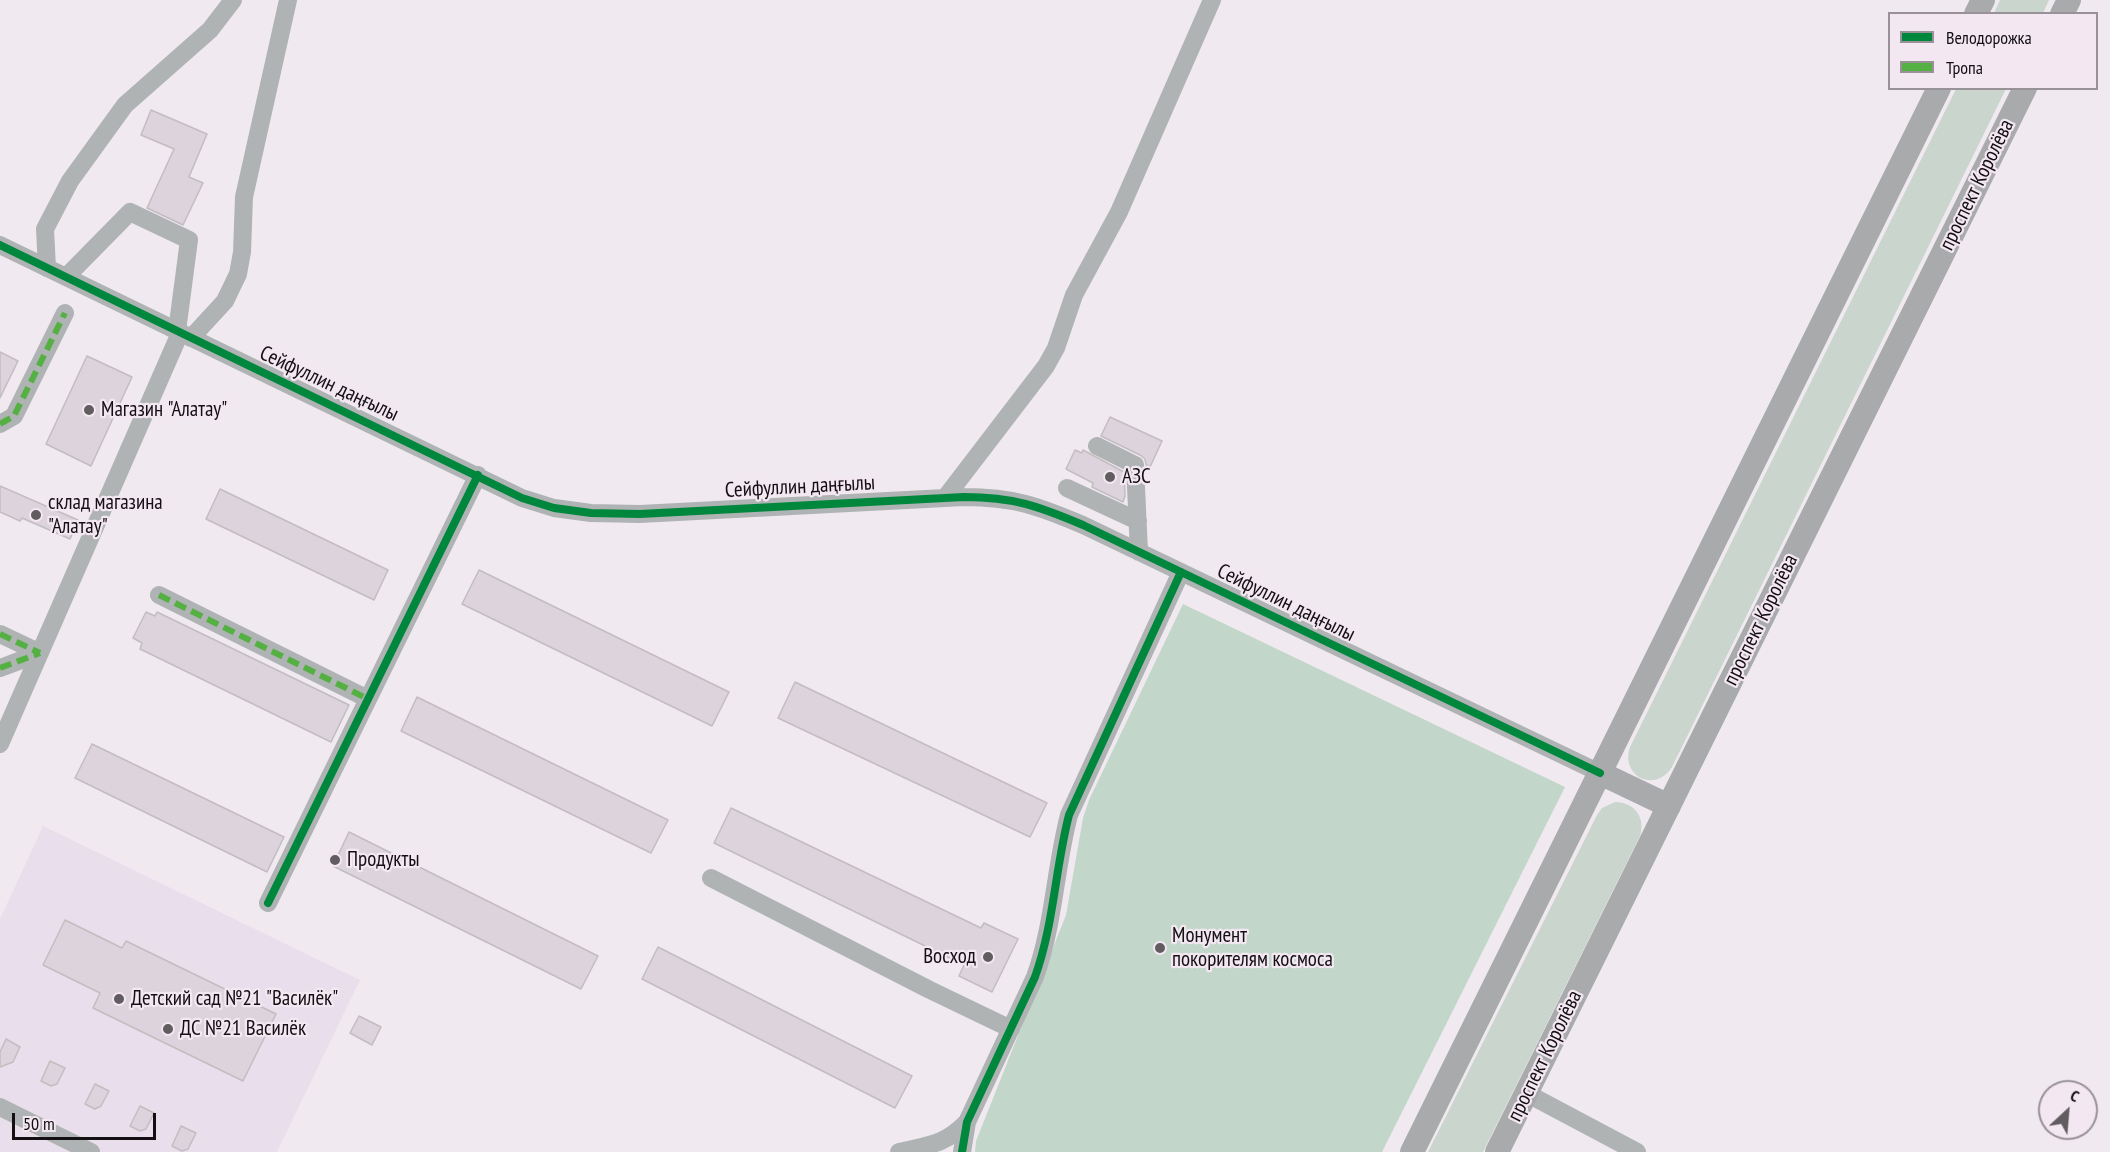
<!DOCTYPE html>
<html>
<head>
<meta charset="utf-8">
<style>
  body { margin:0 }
  #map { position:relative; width:2110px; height:1152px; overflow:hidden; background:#f0eaf0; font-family:"PT Sans Narrow",sans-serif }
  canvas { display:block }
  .legend { position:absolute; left:1888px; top:12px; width:210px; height:78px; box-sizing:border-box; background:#f3e7f2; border:2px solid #999198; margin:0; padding:8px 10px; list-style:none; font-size:18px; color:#130f12 }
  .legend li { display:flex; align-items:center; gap:12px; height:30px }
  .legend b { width:30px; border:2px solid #999198 }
  .north { position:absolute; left:2038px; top:1080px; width:60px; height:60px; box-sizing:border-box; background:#f3e7f2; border:2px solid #999198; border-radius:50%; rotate:26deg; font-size:16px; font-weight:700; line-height:24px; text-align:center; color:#130f12 }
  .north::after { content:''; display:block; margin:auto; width:21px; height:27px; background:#605c60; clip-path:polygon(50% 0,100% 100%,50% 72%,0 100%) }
  .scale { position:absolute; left:12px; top:1113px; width:144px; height:27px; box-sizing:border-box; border:3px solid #130f12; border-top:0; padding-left:8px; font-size:18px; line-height:21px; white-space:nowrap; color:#130f12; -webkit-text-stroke:4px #f3e7f2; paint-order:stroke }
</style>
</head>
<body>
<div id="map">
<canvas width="2110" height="1152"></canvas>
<ul class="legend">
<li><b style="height:8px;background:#00873e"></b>Велодорожка</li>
<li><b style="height:8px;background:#55b044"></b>Тропа</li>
</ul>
<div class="north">С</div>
<div class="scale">50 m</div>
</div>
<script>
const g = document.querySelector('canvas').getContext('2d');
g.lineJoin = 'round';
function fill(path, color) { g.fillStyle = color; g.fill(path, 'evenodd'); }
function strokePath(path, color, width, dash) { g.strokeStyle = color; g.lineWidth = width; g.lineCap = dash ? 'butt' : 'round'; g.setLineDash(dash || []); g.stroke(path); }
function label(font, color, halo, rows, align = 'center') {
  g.font = font + ' "PT Sans Narrow",sans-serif'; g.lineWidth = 4.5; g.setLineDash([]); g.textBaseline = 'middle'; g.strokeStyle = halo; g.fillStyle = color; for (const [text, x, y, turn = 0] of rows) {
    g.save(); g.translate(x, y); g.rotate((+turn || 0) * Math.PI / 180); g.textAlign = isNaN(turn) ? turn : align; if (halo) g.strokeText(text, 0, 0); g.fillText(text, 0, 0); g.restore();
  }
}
fill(new Path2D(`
  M43,826L360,980L277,1152H0V919Z`), '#e9deeb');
fill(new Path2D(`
  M2000,0H2049L2043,13H1994Z
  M1956,89H2006L1672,767C1655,794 1620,776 1630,747Z
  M1615,802C1634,802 1646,817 1640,836L1483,1152H1428L1597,815L1602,808Z`), '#cad5ce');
fill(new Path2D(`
  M1183,604L1565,787L1382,1152H975L976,1141L1066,915L1083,818L1089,800Z`), '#c3d6ca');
const building = new Path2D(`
  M151,110L207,134L189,177L203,183L183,225L147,208L174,149L141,135Z
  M0,352L18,361L0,398Z
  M87,356L132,377L91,466L46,444Z
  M1110,417L1162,441L1150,467L1146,465L1145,459L1140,455L1101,436Z
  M1075,450L1082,453L1083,450L1124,472L1125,496L1123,502L1092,487L1093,483L1066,469Z
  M0,486L78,520L70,539L22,518L20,521L0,512Z
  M220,489L388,570L374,600L206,519Z
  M479,570L729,692L712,726L462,604Z
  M146,612L155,616L157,612L349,705L331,742L140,649L142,643L133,638Z
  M795,682L1047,803L1030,837L778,718Z
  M417,697L668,820L651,853L401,731Z
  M92,744L284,837L267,872L75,778Z
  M731,808L981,928L984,923L1018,939L992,992L959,976L964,965L714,843Z
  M349,832L598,956L581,989L333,866Z
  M65,920L122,948L126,941L276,1014L243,1081L93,1008L100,993L43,965Z
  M658,947L912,1076L895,1108L642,979Z
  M359,1016L381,1027L372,1045L350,1033Z
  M6,1039L20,1047L13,1062L0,1067V1052Z
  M50,1061L65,1068L57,1084L51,1086L41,1081Z
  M95,1084L109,1091L101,1106L95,1109L85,1104Z
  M140,1106L154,1113L146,1129L140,1131L130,1126Z
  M181,1126L196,1133L188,1149L182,1151L172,1146Z`);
fill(building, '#dcd3dc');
strokePath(building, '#c2bdc1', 1.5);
strokePath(new Path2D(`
  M0,245L522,498L554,508L591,513L640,514L964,497C1014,497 1038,506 1083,525L1600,773
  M47,268L45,229L70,181L125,105L210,30L233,0
  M66,277L130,212L189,240L177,331
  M191,338L225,301L238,274L242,252L244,197L288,0
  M0,424L14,416L65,313
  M1097,446L1135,465L1139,552
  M1067,488L1138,521
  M945,498L1046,366L1056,348L1074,295L1119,212L1212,0
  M159,595L368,699
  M0,634L40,653
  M0,668L40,653
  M0,744L180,333
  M711,878L930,990L1011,1029
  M268,903L478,475
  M1526,1093L1637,1152
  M0,1107L91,1152
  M899,1152C928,1145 945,1145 967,1122
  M962,1152L967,1122L1035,977C1054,924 1055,869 1069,815L1181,572`), '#b0b3b3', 18);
strokePath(new Path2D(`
  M1976,14L1983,0
  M2062,14L2069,0
  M1600,773L1669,806
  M1412,1152L1939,88
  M1497,1152L2025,88`), '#a9aaac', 24);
strokePath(new Path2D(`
  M0,424L14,416L65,313
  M159,595L368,699
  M0,634L40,653
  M0,668L40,653`), '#55b044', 6, [12, 6]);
strokePath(new Path2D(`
  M0,245L522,498L554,508L591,513L640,514L964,497C1014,497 1038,506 1083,525L1600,773
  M268,903L478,475
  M962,1152L967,1122L1035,977C1054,924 1055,869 1069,815L1181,572`), '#00873e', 8);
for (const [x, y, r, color] of [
  [89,410,6,"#605c60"],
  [1110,477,6,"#605c60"],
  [36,515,6,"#605c60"],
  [335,860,6,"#605c60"],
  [1160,948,6,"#605c60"],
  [988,957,6,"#605c60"],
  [119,999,6,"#605c60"],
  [168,1029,6,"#605c60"]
]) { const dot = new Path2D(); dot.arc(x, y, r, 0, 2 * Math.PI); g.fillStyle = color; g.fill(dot); strokePath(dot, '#f3e7f2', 2); }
label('21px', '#130f12', '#f3e7f2', [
  ["проспект Королёва",1977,185,-64],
  ["Сейфуллин даңғылы",329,384,25],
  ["Сейфуллин даңғылы",800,487,-3],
  ["Сейфуллин даңғылы",1286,603,26],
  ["проспект Королёва",1761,620,-64],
  ["проспект Королёва",1545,1056,-64]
]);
label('21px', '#130f12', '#f3e7f2', [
  ["Магазин \"Алатау\"",101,410],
  ["АЗС",1122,477],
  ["склад магазина",48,503],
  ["\"Алатау\"",48,527],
  ["Продукты",347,860],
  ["Монумент",1172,936],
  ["покорителям космоса",1172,960],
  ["Восход",976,957,"right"],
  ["Детский сад №21 \"Василёк\"",131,999],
  ["ДС №21 Василёк",180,1029]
], 'left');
</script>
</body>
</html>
